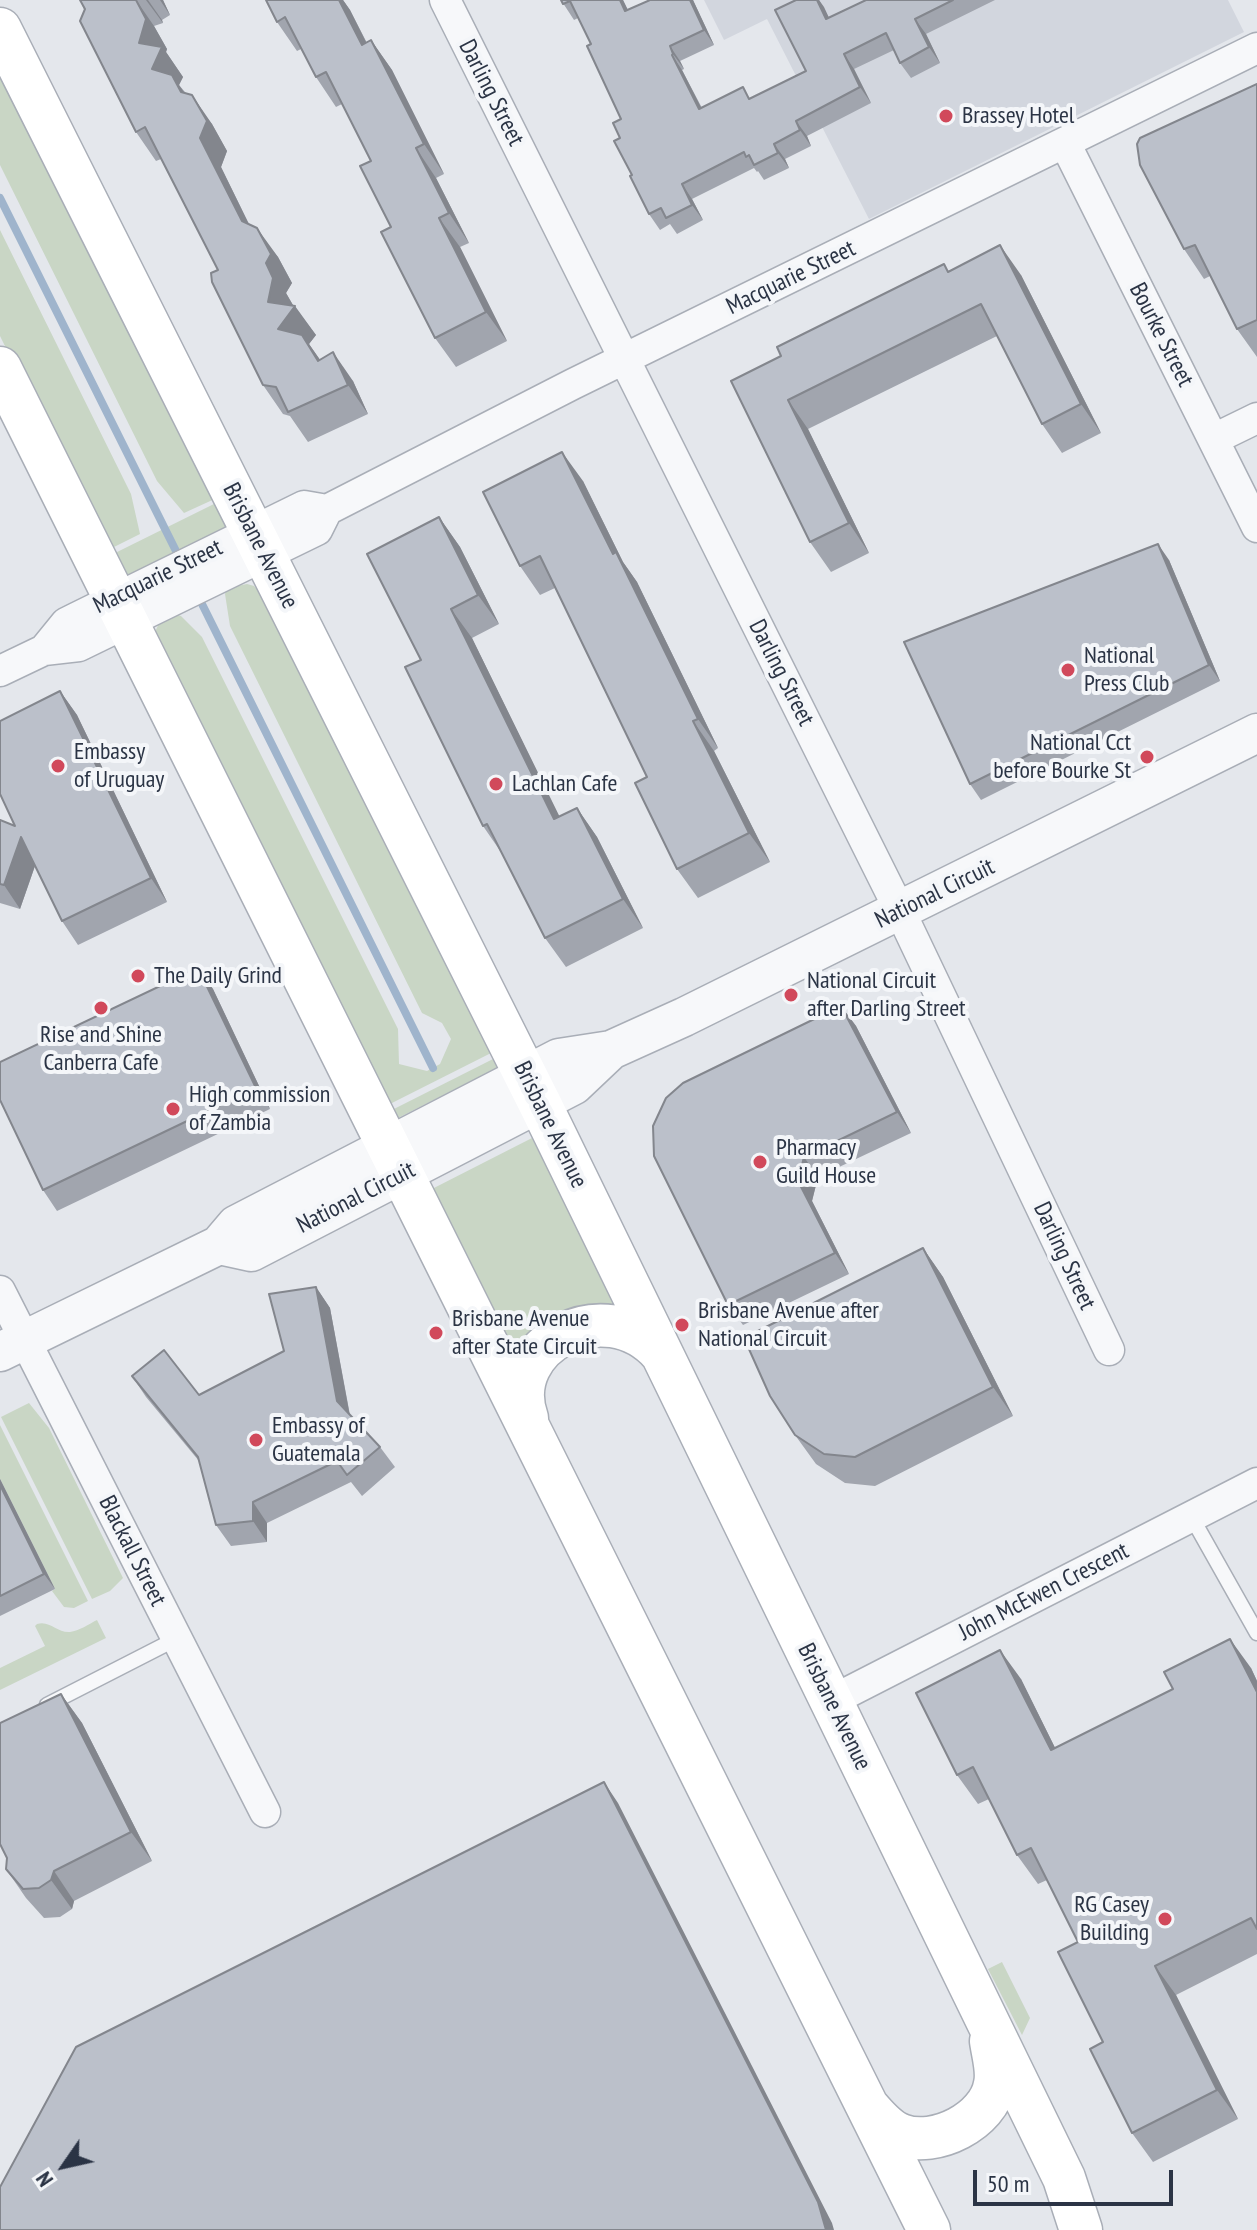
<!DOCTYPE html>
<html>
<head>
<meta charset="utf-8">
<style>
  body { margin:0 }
  #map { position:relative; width:1257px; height:2230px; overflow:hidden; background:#e4e7ec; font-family:"PT Sans Narrow",sans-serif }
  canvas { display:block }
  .north { position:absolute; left:24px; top:2126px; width:80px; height:80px; -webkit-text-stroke:6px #f4f6f9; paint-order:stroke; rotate:236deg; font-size:22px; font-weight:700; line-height:32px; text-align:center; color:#2b3445 }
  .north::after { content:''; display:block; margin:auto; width:28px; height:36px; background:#2b3445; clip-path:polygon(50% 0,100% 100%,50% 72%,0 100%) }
  .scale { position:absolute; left:973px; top:2170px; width:200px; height:36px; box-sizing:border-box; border:4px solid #2b3445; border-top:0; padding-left:10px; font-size:24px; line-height:28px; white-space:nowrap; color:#2b3445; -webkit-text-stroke:6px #f4f6f9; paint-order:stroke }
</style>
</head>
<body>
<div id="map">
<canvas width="1257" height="2230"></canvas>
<div class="north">N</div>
<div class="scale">50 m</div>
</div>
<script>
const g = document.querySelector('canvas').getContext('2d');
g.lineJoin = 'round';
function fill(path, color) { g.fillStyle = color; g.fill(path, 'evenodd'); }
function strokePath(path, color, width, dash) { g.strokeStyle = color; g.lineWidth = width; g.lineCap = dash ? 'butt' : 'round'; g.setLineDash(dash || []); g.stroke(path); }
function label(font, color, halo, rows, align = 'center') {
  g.font = font + ' "PT Sans Narrow",sans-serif'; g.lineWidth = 8; g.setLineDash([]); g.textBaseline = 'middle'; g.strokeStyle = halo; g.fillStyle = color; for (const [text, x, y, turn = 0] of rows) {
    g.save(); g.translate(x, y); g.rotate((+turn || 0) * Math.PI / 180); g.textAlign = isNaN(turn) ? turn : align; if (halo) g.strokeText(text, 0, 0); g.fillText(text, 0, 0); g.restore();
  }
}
fill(new Path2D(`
  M704,0H1228L1244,32L869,219L767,19L724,40Z`), '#d2d6de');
fill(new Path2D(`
  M0,58L219,497L184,513L157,481L0,165Z
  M0,230L131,494L140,534L106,551L0,336Z
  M220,501L234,529L131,576L121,574L109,556Z
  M247,584L254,586L260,592L495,1051L384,1107L155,632L160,621L172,613L181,616L202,637L398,1029L399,1064L427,1071L440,1064L451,1039L442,1023L422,1013L230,626L225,594L227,588Z
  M497,1057L499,1065L495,1069L396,1119L386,1113Z
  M532,1138L621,1317L522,1367L430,1190Z
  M29,1403L49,1428L123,1578L110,1591L92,1599L1,1417Z
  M0,1425L88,1601L74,1608L64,1607L52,1591L55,1589L0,1479Z
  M97,1620L106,1638L0,1690V1668L45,1646L35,1626L37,1624C50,1620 57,1633 70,1632C79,1631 89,1624 97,1620Z
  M1002,1962L1030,2018L1022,2035L988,1969Z`), '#c9d6c5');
strokePath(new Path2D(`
  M0,198L180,559
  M198,596L433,1068`), '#9fb4cc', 8);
const service = new Path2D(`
  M1191,1516L1257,1633
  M47,1705L176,1639`);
const minor = new Path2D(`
  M445,0L900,911L1109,1350
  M1065,143L1257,527
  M1214,439L1257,418
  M44,650L66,623L76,618L304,506L327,510
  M0,671L44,650L79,646L317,530L327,510L573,384L1257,48
  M0,1291L265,1812
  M831,1701L1257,1483`);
const tertiary = new Path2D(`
  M219,1245L251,1252L574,1085L611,1050
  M0,1352L219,1245L236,1225L559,1058L611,1050L684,1017L1257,733`);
const secondary = new Path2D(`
  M0,29L540,1104L1064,2178L1081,2230
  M0,368L929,2230
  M527,1418C501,1345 605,1290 661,1353
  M868,2107C877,2117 887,2130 901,2135C935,2148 989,2121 995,2084C998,2071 993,2055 991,2041`);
strokePath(service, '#a9aeb7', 17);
strokePath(minor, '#a9aeb7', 33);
strokePath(tertiary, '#a9aeb7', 41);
strokePath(secondary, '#a9aeb7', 45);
strokePath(service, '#f7f8fa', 14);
strokePath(minor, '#f7f8fa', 30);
strokePath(tertiary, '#f7f8fa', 38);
strokePath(secondary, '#fff', 42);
fill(new Path2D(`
  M80,0H163L170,15L162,20L163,23L154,26L167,49L166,52L183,77L179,85L212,124L227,151L221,167L249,224L278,257L292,283L286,293L293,305L316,335L309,344L320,360L353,381L368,414L308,442L290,416L283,414L263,385L218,270L161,159L156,161L136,132Z
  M266,0H343L350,10L367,43L371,40L392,70L444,174L436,178L469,243L460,247L507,341L456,367L435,338L391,227L371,161L342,104L336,107L316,77L301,49L297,51L277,22Z
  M561,0H623L628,10L650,0H693L714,45L680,61L684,69L682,70L702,108L751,98L806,71L796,0H819L829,18L866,0H995L926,34L940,63L911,78L900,63L894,50L854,69L871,103L807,136L811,146L785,159L789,168L764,180L758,171L757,172L754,168L692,199L703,220L677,234L670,224L660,230L649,214L632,175L620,138L621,119L591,44L578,18L574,20Z
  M1257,84V357L1237,329L1210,276L1204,279L1184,249Z
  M949,271L1021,275L1101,433L1062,453L1042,424L997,336L808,429L869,553L831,572L810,542L731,381Z
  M583,481L623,562L637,582L718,748L714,751L770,862L698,898L677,869L647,777L555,588L540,595L520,566Z
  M439,517L460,547L499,624L472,638L559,817L577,808L597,837L643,928L566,967L545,938L503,855L483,826L421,660Z
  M1169,560L1220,681L981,800L970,784Z
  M60,691L77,715L167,902L78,945L62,921L35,866L20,909L0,903V820L15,826Z
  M198,968L213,989L270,1109L57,1211L43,1190Z
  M841,1006L856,1026L911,1133L818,1177L812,1201L849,1274L743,1325L728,1305Z
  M923,1248L943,1277L1013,1416L875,1486L845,1483L816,1464L795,1435Z
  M316,1287L330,1308L350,1415L380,1447L395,1467L362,1496L351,1482L267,1523V1542L231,1546L216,1525L199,1461L146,1397L132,1376L199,1395L284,1351Z
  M0,1479L55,1589L0,1616Z
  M1251,1668L1257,1681V1954L1176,1995L1238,2119L1153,2162L1132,2133L1103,2042L1078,1942L1047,1880L1038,1884L1017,1855L989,1799L978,1804L957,1775L1021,1679L1055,1748L1173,1689Z
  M61,1694L82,1723L152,1861L74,1901L72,1909L60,1917L44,1918L26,1898L6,1869Z`), '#a1a5ae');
fill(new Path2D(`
  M136,0L154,26L167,49L166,52L183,77L179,85L193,105L152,69L139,43Z
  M146,0H148L162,20L163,23Z
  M160,0H163L170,15Z
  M339,0H343L350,10L382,74L362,45Z
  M620,0H623L636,27L625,11Z
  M690,0H693L714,45L704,30Z
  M817,0H819L824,7L837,35L826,19Z
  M915,19L926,34L940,63L929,47Z
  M371,40L392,70L444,174L424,144Z
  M670,46L680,61L684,69L673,54Z
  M844,54L854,69L871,103L860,87Z
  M672,55L682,70L710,125L699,109Z
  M192,95L212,124L227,151L221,167L262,251L242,221L200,138Z
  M796,121L807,136L811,146L800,130Z
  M774,144L785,159L789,168L778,153Z
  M416,148L436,178L469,243L449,213Z
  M682,184L692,199L703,220L692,205Z
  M439,218L460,247L507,341L486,312Z
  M257,228L278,257L292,283L286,293L294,307L295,306L316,335L309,344L323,364L338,390L318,361L278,329L268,302L266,263Z
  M1000,245L1021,275L1101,433L1081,404Z
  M333,352L353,381L368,414L348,385Z
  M788,400L808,429L869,553L849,523Z
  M562,452L583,481L623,562L637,582L718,748L698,719Z
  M439,517L460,547L499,624L478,595Z
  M1158,544L1169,560L1220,681L1209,665Z
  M451,609L472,638L575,848L554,819Z
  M60,691L77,715L167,902L151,878Z
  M693,721L714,751L770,862L749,833Z
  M577,808L597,837L643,928L623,899Z
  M21,837L37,860L20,909L4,885Z
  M198,968L213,989L270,1109L256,1088Z
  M841,1006L856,1026L911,1133L897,1112Z
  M804,1157L818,1177L812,1201L849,1274L835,1253L798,1181Z
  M923,1248L943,1277L1013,1416L993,1387Z
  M316,1287L330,1308L351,1422L337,1401Z
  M0,1479L55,1589L44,1574L0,1485Z
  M253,1502L267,1523V1542L253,1521Z
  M1230,1639L1251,1668L1257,1681V1692Z
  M1000,1650L1021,1679L1071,1780L1051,1750Z
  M61,1694L82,1723L152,1861L131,1832Z
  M604,1782L618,1803L832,2223L834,2230H826Z
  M54,1871L74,1901L72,1909L51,1880Z
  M1155,1966L1176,1995L1238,2119L1217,2090Z`), '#83868d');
const building = new Path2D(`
  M80,0H136L146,19L139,43L162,47L152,69L172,75L181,92L192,95L207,121L200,138L242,221L257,228L271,254L266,263L273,278L268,302L295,306L278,329L302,335L318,361L333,352L348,385L288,412L276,387L263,385L212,282L211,273L218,270L145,127L136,132L80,21L85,9Z
  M266,0H339L362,45L371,40L424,144L416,148L449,213L439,218L486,312L435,338L381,232L391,227L360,166L371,161L326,72L316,77L285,17L277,22Z
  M561,0H620L625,11L650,0H690L704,30L670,46L673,54L672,55L699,109L743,87L749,99L806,71L775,10L796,0H817L826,19L866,0H953L915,19L929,47L900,63L886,33L844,54L860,87L796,121L800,130L774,144L778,153L754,165L749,155L746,157L744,152L682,184L692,205L666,218L661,208L649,214L630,176L632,175L614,141L620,138L613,123L621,119L587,46L591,44L570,1L563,4Z
  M1257,84V320L1237,329L1195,245L1184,249L1140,165L1137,144L1140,138Z
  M1000,245L1081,404L1042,424L981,304L788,400L849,523L810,542L731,381L781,356L777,347L944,264L948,272Z
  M562,452L613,554L616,552L698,719L693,721L749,833L677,869L635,783L647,777L540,556L520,566L483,492Z
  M439,517L478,595L451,609L554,819L577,808L623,899L545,938L487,824L483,826L405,667L421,660L367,554Z
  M1158,544L1209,665L970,784L904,642Z
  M60,691L151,878L62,921L21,837L4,885L0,884V820L15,826L0,794V721Z
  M198,968L256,1088L43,1190L0,1100V1062Z
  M841,1006L897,1112L804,1157L798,1181L835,1253L728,1305L654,1156L653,1126L666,1098L683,1083Z
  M923,1248L993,1387L855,1457L824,1454L795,1435L770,1396L744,1338Z
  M316,1287L337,1401L380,1447L347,1475L337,1461L253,1502V1521L216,1525L198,1457L132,1376L164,1350L199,1395L284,1351L269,1294Z
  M0,1485L44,1574L0,1596Z
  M1230,1639L1257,1692V1929L1251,1918L1155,1966L1217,2090L1132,2133L1090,2049L1103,2042L1058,1952L1078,1942L1031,1848L1017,1855L973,1767L957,1775L916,1693L1000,1650L1051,1750L1173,1689L1164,1672Z
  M61,1694L131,1832L54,1871L51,1880L39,1888L23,1889L6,1869L7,1858L0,1844V1723Z
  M604,1782L818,2202L826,2230H0V2187L76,2047Z`);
fill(building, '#bbc0ca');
strokePath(building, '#83868d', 2);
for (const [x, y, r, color] of [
  [946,116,8,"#d1495b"],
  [1068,670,8,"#d1495b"],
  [1147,757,8,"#d1495b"],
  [58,766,8,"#d1495b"],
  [496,784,8,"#d1495b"],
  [138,976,8,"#d1495b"],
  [791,995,8,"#d1495b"],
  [101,1008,8,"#d1495b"],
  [173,1109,8,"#d1495b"],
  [760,1162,8,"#d1495b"],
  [682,1325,8,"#d1495b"],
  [436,1333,8,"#d1495b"],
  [256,1440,8,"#d1495b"],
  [1165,1919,8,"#d1495b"]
]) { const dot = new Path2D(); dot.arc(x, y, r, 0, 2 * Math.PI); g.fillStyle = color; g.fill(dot); strokePath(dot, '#f4f6f9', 3); }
label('24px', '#2b3445', '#f4f6f9', [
  ["Darling Street",491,93,63],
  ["Macquarie Street",791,278,-26],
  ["Bourke Street",1161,335,63],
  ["Brisbane Avenue",260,546,63],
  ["Macquarie Street",158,577,-26],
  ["Darling Street",781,673,63],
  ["National Circuit",935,894,-26],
  ["Brisbane Avenue",550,1125,64],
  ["National Circuit",356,1198,-27],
  ["Darling Street",1064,1256,65],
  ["Blackall Street",132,1551,63],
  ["John McEwen Crescent",1044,1592,-27],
  ["Brisbane Avenue",834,1707,64]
]);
label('24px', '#2b3445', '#f4f6f9', [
  ["Brassey Hotel",962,116],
  ["National",1084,656],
  ["Press Club",1084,684],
  ["National Cct",1131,743,"right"],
  ["before Bourke St",1131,771,"right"],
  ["Embassy",74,752],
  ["of Uruguay",74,780],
  ["Lachlan Cafe",512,784],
  ["The Daily Grind",154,976],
  ["National Circuit",807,981],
  ["after Darling Street",807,1009],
  ["Rise and Shine",101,1035,"center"],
  ["Canberra Cafe",101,1063,"center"],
  ["High commission",189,1095],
  ["of Zambia",189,1123],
  ["Pharmacy",776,1148],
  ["Guild House",776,1176],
  ["Brisbane Avenue after",698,1311],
  ["National Circuit",698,1339],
  ["Brisbane Avenue",452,1319],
  ["after State Circuit",452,1347],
  ["Embassy of",272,1426],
  ["Guatemala",272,1454],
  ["RG Casey",1149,1905,"right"],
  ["Building",1149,1933,"right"]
], 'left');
</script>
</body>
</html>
